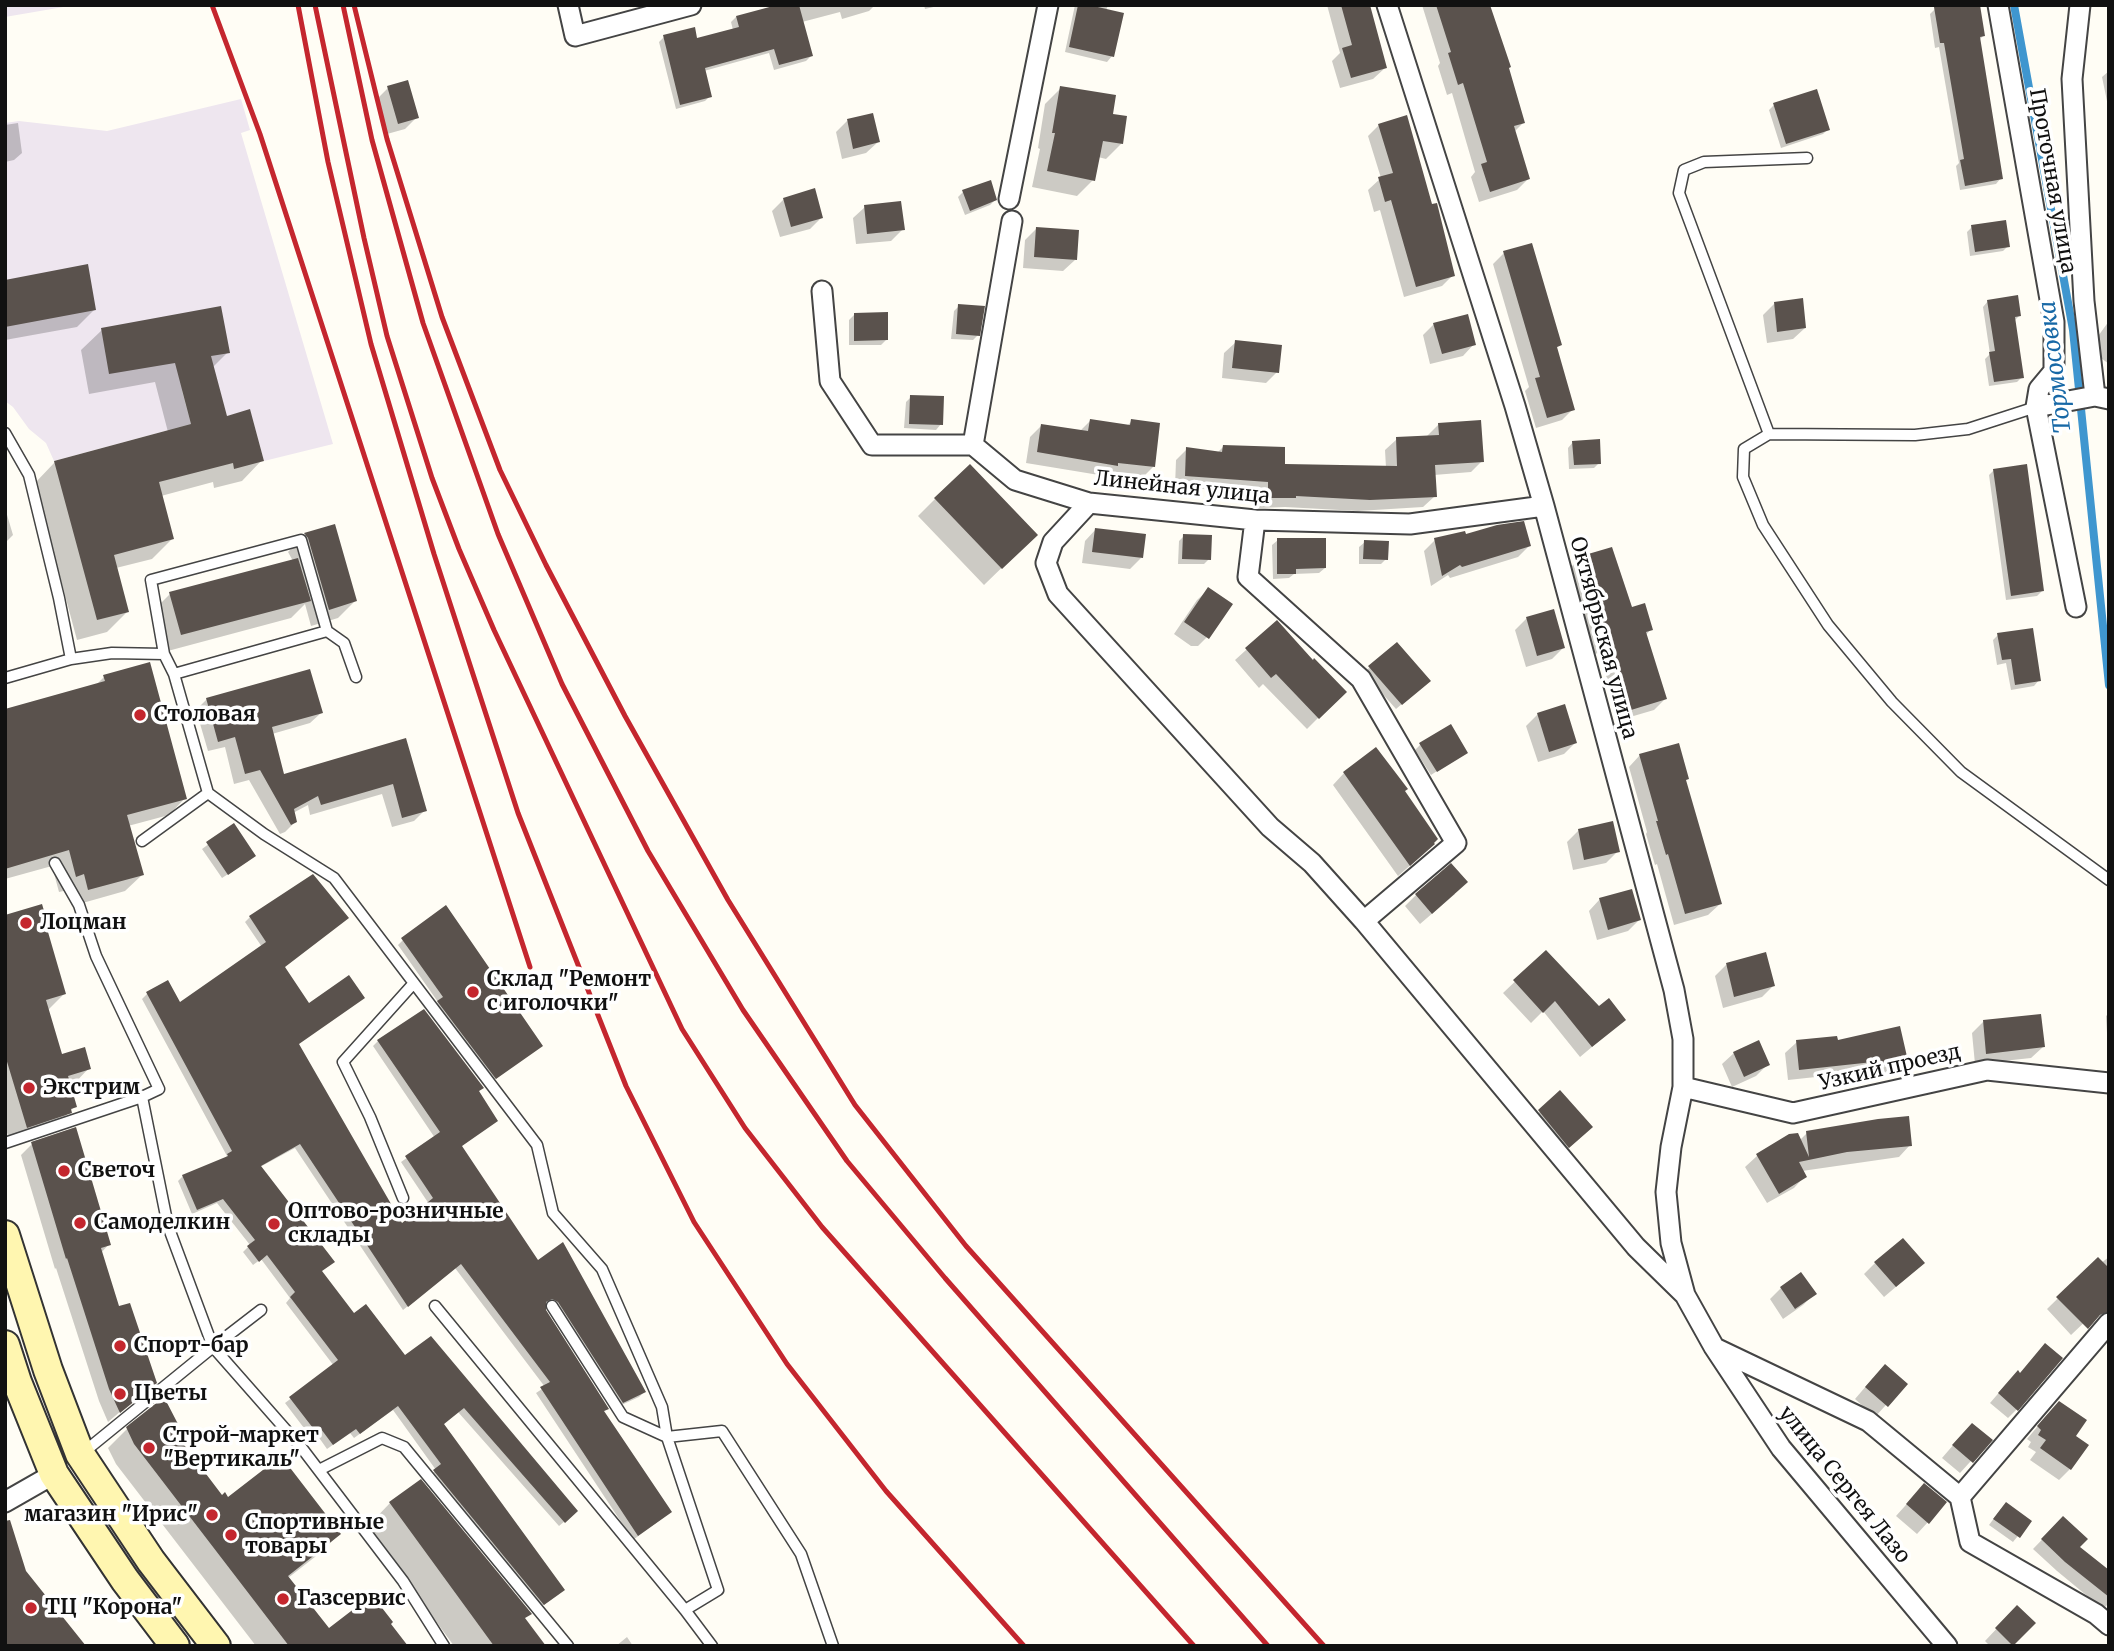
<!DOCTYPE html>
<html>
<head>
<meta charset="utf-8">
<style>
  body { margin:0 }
  #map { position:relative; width:2114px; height:1651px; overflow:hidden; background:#fffdf5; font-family:Merriweather,serif }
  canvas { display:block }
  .frame { position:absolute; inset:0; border:7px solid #111; pointer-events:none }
</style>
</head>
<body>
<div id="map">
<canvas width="2114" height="1651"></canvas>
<div class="frame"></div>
</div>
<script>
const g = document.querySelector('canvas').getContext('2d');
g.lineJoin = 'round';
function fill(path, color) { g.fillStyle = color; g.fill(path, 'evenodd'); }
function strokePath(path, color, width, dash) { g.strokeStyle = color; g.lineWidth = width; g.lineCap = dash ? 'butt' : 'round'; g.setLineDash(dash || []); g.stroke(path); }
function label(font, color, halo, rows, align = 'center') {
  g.font = font + ' Merriweather,serif'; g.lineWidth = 7; g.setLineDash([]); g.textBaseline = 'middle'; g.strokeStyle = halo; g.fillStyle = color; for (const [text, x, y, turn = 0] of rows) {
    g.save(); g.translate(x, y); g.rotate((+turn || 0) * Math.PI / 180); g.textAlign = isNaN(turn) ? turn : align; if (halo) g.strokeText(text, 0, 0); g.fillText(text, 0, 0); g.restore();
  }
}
fill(new Path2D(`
  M5,5H75L5,17Z
  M241,99L250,130L241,133L333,444L264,461L250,410L227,416L217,381L182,391L191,424L54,461L46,443L29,429L13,407L5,401V123L19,121L107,131Z`), '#eee6ef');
fill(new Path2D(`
  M778,5L874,6L869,11L842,19L840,12L802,22L811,56L806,61L774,70L769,53L704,71L710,96L705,101L676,109L659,42L664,37L696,40L733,30L731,22L736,17Z
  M924,5H942L925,9Z
  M1075,5H1108L1106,11L1112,56L1107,62L1065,52Z
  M1327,5H1368L1385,68L1373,79L1340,88L1332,61L1340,53Z
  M1422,5H1489L1523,123L1514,132L1528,179L1517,190L1479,202L1471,177L1475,172L1452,93L1447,95L1438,66L1440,63Z
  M2107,5H2109V26L2107,25Z
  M1935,9L1983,36L1979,40L2001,178L1996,184L1960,190L1956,166L1959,163L1939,47L1935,48L1930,14Z
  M2109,71V105L2108,106L2102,77Z
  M388,88L417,117L405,129L387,134L377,99Z
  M1061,88L1111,116L1122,143L1106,159L1098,157L1093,180L1077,196L1032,187L1040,149L1038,148L1045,104Z
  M1774,105L1828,129L1823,134L1781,148L1769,110Z
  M847,121L878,142L866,153L842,159L836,132Z
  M18,123L22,153L14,160L5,162V125Z
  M1379,125L1453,275L1442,286L1404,297L1380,210L1374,212L1368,190L1381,178L1368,136Z
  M963,192L995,200L990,205L965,215L958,197Z
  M784,199L821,218L810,229L780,237L772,211Z
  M865,207L903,229L891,241L856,244L853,218Z
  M1972,227L2008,246L2003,251L1970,256L1967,232Z
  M1037,228L1075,260L1063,271L1023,268L1025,240Z
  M1504,253L1560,345L1555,349L1573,409L1562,420L1536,428L1525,391L1529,387L1493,264Z
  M5,281L94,310L77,327L5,340Z
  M1988,301L2019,316L2014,321L2022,377L2017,382L1989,386L1985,359L1990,354L1983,307Z
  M1774,304L1805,328L1793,339L1767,343L1763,315Z
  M959,306L978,335L973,340L951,339L954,311Z
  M854,315L886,340L881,345H849V320Z
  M2109,321V364L2097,355L2096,339Z
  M1434,324L1474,344L1463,356L1430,364L1423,335Z
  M102,330L228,352L212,368L226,418L262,460L242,481L214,488L213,482L161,496L172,539L152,559L116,568L127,612L107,632L77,640L35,483L55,462L168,432L155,382L89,394L81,350Z
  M1236,342L1277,372L1266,383L1222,378L1224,353Z
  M911,397L941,424L936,430L904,428L906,402Z
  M1090,421L1127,426L1132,421L1153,467L1142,478L1107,474L1105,476L1026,463L1030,437L1041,426L1080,431Z
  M1439,424L1482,461L1471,472L1434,475L1435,496L1423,507L1358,511L1285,507L1257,508V493L1175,487L1176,460L1187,449L1217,453L1224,446L1283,466L1386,468L1385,450L1397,439L1427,436Z
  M1573,442L1599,463L1594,468L1569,469L1568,448Z
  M1994,470L2042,591L2037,596L2006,600L1989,475Z
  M935,499L1018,552L984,585L918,516Z
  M5,508L13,535L5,543Z
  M333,526L355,601L338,618L311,626L305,604L291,618L164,652L153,611L170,594L293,561L288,552L305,535Z
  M1096,529L1141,558L1130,569L1082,563L1085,541Z
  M1184,536L1209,559L1204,564H1178L1179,541Z
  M1464,536L1529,546L1518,557L1450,578L1448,575L1431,586L1424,551L1435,540Z
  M1278,540L1325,568L1319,573L1294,574L1289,578L1273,579L1272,545Z
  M1365,542L1386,559L1381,564H1359V547Z
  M1579,559L1651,629L1646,635L1665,699L1654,710L1620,720L1599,653L1594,654L1568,570Z
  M1209,589L1210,634L1198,646H1191L1174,634L1197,600Z
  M1527,618L1563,648L1552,659L1526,667L1515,630Z
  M1277,622L1312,662L1344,692L1307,729L1263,684L1259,688L1235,660Z
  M1998,635L2039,680L2034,686L2011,690L2006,663L1997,665L1993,640Z
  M1369,668L1423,686L1396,709L1364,673Z
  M104,677L185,798L169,815L128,826L142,875L125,891L72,906L68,890L59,892L52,866L5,879V708L6,710L96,685Z
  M207,699L321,713L310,723L272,734L283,776L405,741L425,810L414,821L392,827L382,794L310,815L308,805L293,813L295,822L285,832L280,834L249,780L234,784L225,747L208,751L196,710Z
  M1538,714L1575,743L1564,754L1538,762L1526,726Z
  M1420,745L1466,752L1431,775L1415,750Z
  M1375,750L1403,791L1422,855L1398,876L1333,785L1344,773Z
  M1640,755L1684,782L1720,904L1708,915L1674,925L1657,864L1655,865L1646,834L1647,832L1629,767Z
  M233,826L248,861L222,878L202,849Z
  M1579,830L1618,851L1606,863L1573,870L1567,842Z
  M1455,894L1420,924L1405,906L1416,895Z
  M1600,899L1639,920L1628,931L1597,940L1589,911Z
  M5,916L46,933L64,994L47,1011L60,1056L89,1068L73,1085L69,1086L75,1106L53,1129L10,1143L5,1126Z
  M250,917L283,967L297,1045L402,1226L429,1204L401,1162L435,1138L373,1046L378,1041L477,1092L496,1121L460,1147L538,1263L644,1392L639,1397L617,1407L553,1307L546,1303L544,1304V1311L607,1409L603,1412L664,1517L633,1540L536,1393L545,1387L455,1268L403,1310L295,1148L260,1167L321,1272L354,1316L405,1357L431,1338L571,1516L559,1526L458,1412L443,1425L557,1595L538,1609L429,1476L436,1470L393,1410L354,1438L350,1433L327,1449L315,1432L310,1436L285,1403L334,1366L286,1303L290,1298L261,1259L253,1265L243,1252L250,1245L217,1203L192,1214L178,1181L183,1176L222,1161L227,1156L142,999L147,994L168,982L179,1004L262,947L245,922Z
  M403,940L535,1050L490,1083L433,1007L438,1002L398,945Z
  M1546,952L1599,1008L1624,1020L1580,1057L1543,1011L1531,1023L1503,993Z
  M1726,965L1773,986L1762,997L1723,1008L1715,976Z
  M2109,1013V1050H2108L2106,1016Z
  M1983,1022L2043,1047L2031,1058L1975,1064L1972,1033Z
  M1797,1042L1836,1043L1906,1060L1895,1071L1863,1079L1862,1072L1788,1080L1785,1053Z
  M1734,1053L1767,1065L1756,1076L1732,1087L1722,1064Z
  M1560,1093L1580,1138L1557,1158L1528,1123Z
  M1807,1133L1910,1145L1899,1157L1802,1171L1805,1176L1794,1188L1767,1203L1745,1167L1757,1156L1789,1136L1800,1140Z
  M32,1144L109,1244L101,1253L118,1309L155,1382L108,1422L99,1401L56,1268L55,1269L21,1155Z
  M2109,1257V1299L2071,1335L2047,1309L2098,1259L2101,1263Z
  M1875,1263L1911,1274L1884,1297L1864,1274Z
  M1781,1288L1814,1294L1803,1305L1783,1319L1770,1299Z
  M1873,1378L1905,1384L1875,1417L1855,1399Z
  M2009,1381L2017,1409L2008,1418L1990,1403Z
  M2048,1414L2074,1436L2070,1469L2059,1480L2030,1460L2036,1452L2028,1447L2031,1442L2027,1439Z
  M128,1428L170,1430L221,1497L339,1534L320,1553L288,1578L329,1630L388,1624L400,1646H256L116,1464L108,1448Z
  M1961,1436L1990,1440L1960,1473L1942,1458Z
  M420,1481L524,1619L544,1646H454L367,1527L390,1503Z
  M1913,1497L1928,1522L1917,1534L1896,1516Z
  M2001,1509L2030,1521L2013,1542L1989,1525Z
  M2063,1518L2078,1547L2109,1573V1603L2103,1609L2057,1571L2033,1549Z
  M2017,1607L2034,1623L2012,1646H1990L1985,1641Z
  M627,1637L633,1646H616Z`), '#0003');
strokePath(new Path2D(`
  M2014,5L2073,330L2109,685`), '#3f96cf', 8);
fill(new Path2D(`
  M777,5H799L813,56L779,65L774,49L705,68L712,97L680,105L663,35L695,27L697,38L739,27L736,16Z
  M1078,5H1089L1124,13L1114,57L1069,47Z
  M1341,5H1370L1387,68L1351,78L1342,48L1352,45Z
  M1436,5H1490L1511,67L1509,68L1525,123L1514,126L1530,179L1490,192L1481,164L1487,162L1463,83L1458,85L1448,53L1451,52Z
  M1946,5H1980L1985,36L1980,37L2003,179L1965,186L1960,160L1964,159L1944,43H1940L1934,7Z
  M408,80L419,118L398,124L387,86Z
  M1060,86L1116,95L1113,114L1127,116L1123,144L1103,141L1095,181L1047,171L1055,133H1052Z
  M1817,89L1830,130L1786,144L1773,103Z
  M873,113L880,142L853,149L847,119Z
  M1407,115L1432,204L1437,203L1455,276L1416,287L1391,200L1385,202L1378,177L1393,173L1378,124Z
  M991,180L997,200L970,211L962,190Z
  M815,188L823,218L791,227L783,198Z
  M901,201L905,230L867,234L864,205Z
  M2006,220L2010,247L1975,252L1971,225Z
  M1036,227L1079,230L1077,260L1034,257Z
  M1532,243L1562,345L1557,347L1575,410L1547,418L1535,378L1540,377L1503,251Z
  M88,264L96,310L5,327V280Z
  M2018,295L2021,316L2015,317L2024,378L1994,382L1989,352L1995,351L1987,300Z
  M1803,298L1806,328L1777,332L1774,302Z
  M958,304L985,306L980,336L956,334Z
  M221,306L230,353L211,356L227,416L250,409L264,461L234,469L233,463L159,482L174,539L114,555L129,612L97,620L54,461L191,424L175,363L109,374L101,328Z
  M888,312V340L854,341V313Z
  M1468,314L1476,345L1442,354L1433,323Z
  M1235,340L1282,345L1279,373L1232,368Z
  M910,395L944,396L943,425L909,424Z
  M1090,419L1130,425L1131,419L1160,423L1155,467L1118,463V466L1037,452L1041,424L1088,431Z
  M1481,420L1484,462L1435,465L1437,497L1370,500L1296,496V498H1268V482L1185,476L1186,447L1222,452L1223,445L1285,447V464L1397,466L1396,437L1439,435L1438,423Z
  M1600,439L1601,464L1574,465L1572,441Z
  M970,464L1038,535L1002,569L934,498Z
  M2027,464L2044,591L2011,596L1993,469Z
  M1524,521L1531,546L1462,567L1460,565L1442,576L1434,538L1465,531L1466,534L1497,525Z
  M335,524L357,601L329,610L308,538L304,533Z
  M1095,528L1146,534L1143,558L1092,552Z
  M1183,534L1212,535L1211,560L1182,559Z
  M1277,538H1326V568L1296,569V574H1277Z
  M1364,540L1389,541L1388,560L1363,559Z
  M1612,547L1632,607L1645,603L1653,630L1646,632L1667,699L1631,710L1611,643L1605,644L1578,557Z
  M298,558L311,601L181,635L169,592Z
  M1208,587L1233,604L1209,639L1184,622Z
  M1554,609L1565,648L1537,656L1526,617Z
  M1277,620L1313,660L1314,658L1347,692L1319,719L1276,674L1271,678L1245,648Z
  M2033,628L2041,681L2015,685L2011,659L2002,660L1997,633Z
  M1397,642L1431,681L1402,705L1368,666Z
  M150,662L187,799L127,815L144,875L88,890L84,874L76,877L69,850L5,869V709L105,681L103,675Z
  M310,669L323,713L272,727L284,774L406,738L427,811L402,818L393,784L321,805L318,796L294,809L297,822L291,825L260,770L245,774L235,737L218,742L206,698Z
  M1565,704L1577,743L1549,752L1537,713Z
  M1451,724L1468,753L1437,772L1419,743Z
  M1679,743L1689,779L1686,780L1722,904L1685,914L1668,854L1666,855L1656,821H1658L1639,754Z
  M1376,747L1408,789L1405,791L1438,839L1434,843L1435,844L1410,866L1343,772Z
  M1613,821L1620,852L1584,860L1578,829Z
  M234,823L256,856L228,875L206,842Z
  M1451,863L1468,882L1432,914L1415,894Z
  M313,874L349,918L285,967L309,1003L349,975L365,998L299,1044L402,1223L433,1198L405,1156L440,1132L377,1040L424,1009L484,1088L479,1091L498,1121L462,1146L538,1260L563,1242L646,1392L623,1403L558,1302L552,1299L546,1302V1310L609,1409L604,1411L672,1512L638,1536L540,1387L550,1382L461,1264L408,1307L300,1144L261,1166L335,1262L322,1271L354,1313L366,1304L405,1355L431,1336L578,1511L565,1523L464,1408L444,1424L565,1590L544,1605L433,1470L441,1464L398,1406L360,1434L356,1429L333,1445L321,1429L316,1432L289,1397L338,1360L290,1297L295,1292L267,1255L259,1262L247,1246L255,1240L223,1199L197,1210L182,1175L228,1156L227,1154L232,1151L146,992L168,980L180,1002L266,942L249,916Z
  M1632,889L1641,920L1608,930L1599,898Z
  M42,904L50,931L48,932L66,994L46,1000L62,1054L85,1047L91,1069L68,1076L77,1107L71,1109L72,1113L27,1128L5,1055V915Z
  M446,905L543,1046L496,1079L437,1001L443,997L401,938Z
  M1546,950L1599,1006L1609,998L1626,1020L1592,1047L1555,1001L1543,1013L1513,980Z
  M1766,952L1775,986L1734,997L1726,963Z
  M2041,1014L2045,1047L1986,1054L1983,1020Z
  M1900,1026L1908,1061L1874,1068L1873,1062L1799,1070L1796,1040L1837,1036L1838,1040Z
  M1759,1040L1770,1065L1744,1077L1733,1052Z
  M1560,1090L1593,1127L1569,1148L1538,1110Z
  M1909,1116L1912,1146L1847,1152L1799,1162L1807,1177L1779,1194L1756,1154L1789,1134L1798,1133L1809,1157L1806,1131L1878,1119Z
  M76,1127L111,1245L101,1248L119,1306L130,1303L157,1383L120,1413L109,1389L67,1258L66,1259L31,1142Z
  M1903,1238L1925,1263L1896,1287L1874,1262Z
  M2098,1257L2109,1268V1311L2100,1315L2088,1329L2056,1297Z
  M1801,1272L1817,1294L1795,1309L1780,1287Z
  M2045,1343L2063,1358L2018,1411L1998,1393L2018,1370L2020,1373Z
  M1885,1364L1908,1384L1888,1407L1865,1387Z
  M164,1397L178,1424L172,1429L222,1495L225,1492L228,1497L281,1456L341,1534L288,1576L329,1628L372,1595L393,1622L391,1624L408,1646H289L134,1444L126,1427Z
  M2059,1401L2087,1420L2076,1436L2089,1445L2071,1470L2040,1448L2046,1440L2038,1435L2041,1430L2037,1426Z
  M1972,1423L1993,1440L1973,1463L1952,1445Z
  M421,1479L532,1614L525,1618L546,1646H494L389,1502Z
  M1924,1483L1947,1502L1929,1524L1906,1504Z
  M2006,1502L2032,1521L2020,1538L1993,1519Z
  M2063,1516L2088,1539L2080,1547L2109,1570V1597L2065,1562L2041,1539Z
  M10,1520L26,1571L86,1646H5V1521Z
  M2017,1605L2036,1623L2013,1646L1995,1628Z`), '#5a524d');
const lane = new Path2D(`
  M2036,407L1968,429L1915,435L1769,434L1744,449L1743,477L1763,525L1828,625L1892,702L1961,772L2109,880
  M5,433L29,475L59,598L71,659
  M1769,434L1679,193L1684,170L1704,162L1807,158
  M164,654L151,580L301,540L327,631
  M5,678L71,659L112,653L164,654L174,674L327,631L344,643L356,677
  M208,793L264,834L334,878L537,1145L553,1213L602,1269L662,1407L667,1437L722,1431L801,1554L833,1646
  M142,841L208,793L174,674
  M142,1097L168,1226L213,1347L301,1447L403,1581L444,1646
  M5,1143L142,1097L159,1089L96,956L79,905L55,863
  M403,1198L370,1117L343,1062L413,984
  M435,1306L685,1610L718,1590L667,1437L623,1417L552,1306
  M84,1452L213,1347L261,1310
  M319,1470L382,1438L404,1447L568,1646
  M685,1610L712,1646`);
const street = new Path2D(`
  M568,5L575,36L691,5
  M1387,5L1515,406L1544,506L1674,990L1683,1039V1087L1671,1147L1666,1192L1671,1243L1685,1295L1714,1347L1781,1448L1947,1646
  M1998,5L2054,322V371L2039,389L2036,407L2076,607
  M2080,5L2072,79L2084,301L2095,396
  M1009,199L1048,5
  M1012,221L973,445L1015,480L1089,503L1255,520L1410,524L1544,506
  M822,291L830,381L872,445H973
  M2036,407L2095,396L2109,399
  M1089,503L1053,542L1046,563L1058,594L1270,827L1312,863L1364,921L1636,1247L1684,1294
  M1255,520L1248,577L1361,679L1456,843L1364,921
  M1683,1087L1793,1113L1987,1070L2109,1083
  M1715,1348L1868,1421L1960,1497L1970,1542L2096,1614L2109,1625
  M1960,1497L2109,1323
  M5,1502L54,1474`);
const secondary = new Path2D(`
  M5,1235L48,1370L80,1454L151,1561L216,1646
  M5,1345L17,1382L54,1474L125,1580L175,1646`);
strokePath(lane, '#444', 13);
strokePath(street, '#444', 23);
strokePath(secondary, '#333', 32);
strokePath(lane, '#fff', 10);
strokePath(street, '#fff', 19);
strokePath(secondary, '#fff6b0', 28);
strokePath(new Path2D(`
  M212,5L260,134L530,967
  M298,5L328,162L371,344L434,554L518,813L626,1086L694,1222L787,1364L886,1491L1024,1646
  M315,5L364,238L387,336L432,478L459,549L494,630L682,1029L745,1128L822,1227L1194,1646
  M343,5L372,140L423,323L498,534L562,684L648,851L743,1010L847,1161L945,1278L1268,1646
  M354,5L387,139L442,317L500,470L546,565L625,716L728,900L855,1105L966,1246L1324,1646`), '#c4262e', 5);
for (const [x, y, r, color] of [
  [140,715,7,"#c4262e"],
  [26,923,7,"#c4262e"],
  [473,992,7,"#c4262e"],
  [29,1088,7,"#c4262e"],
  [64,1171,7,"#c4262e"],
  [80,1223,7,"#c4262e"],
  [274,1224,7,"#c4262e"],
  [120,1346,7,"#c4262e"],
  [120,1394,7,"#c4262e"],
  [149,1448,7,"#c4262e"],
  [212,1515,7,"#c4262e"],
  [231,1535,7,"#c4262e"],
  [283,1599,7,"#c4262e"],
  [31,1608,7,"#c4262e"]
]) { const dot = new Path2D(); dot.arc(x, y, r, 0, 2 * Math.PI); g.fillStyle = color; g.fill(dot); strokePath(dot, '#fff', 2.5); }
label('21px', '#111', '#fff', [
  ["Проточная улица",2052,181,80],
  ["Линейная улица",1182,488,6],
  ["Октябрьская улица",1603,638,75],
  ["Узкий проезд",1890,1068,-13],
  ["улица Сергея Лазо",1844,1485,51]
]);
label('bold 21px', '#111', '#fff', [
  ["Столовая",154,715],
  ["Лоцман",40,923],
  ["Склад \"Ремонт",487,980],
  ["с иголочки\"",487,1004],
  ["Экстрим",43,1088],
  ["Светоч",78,1171],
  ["Оптово-розничные",288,1212],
  ["склады",288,1236],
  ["Самоделкин",94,1223],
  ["Спорт-бар",134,1346],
  ["Цветы",134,1394],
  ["Строй-маркет",163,1436],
  ["\"Вертикаль\"",163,1460],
  ["магазин \"Ирис\"",198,1515,"right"],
  ["Спортивные",245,1523],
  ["товары",245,1547],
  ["Газсервис",297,1599],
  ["ТЦ \"Корона\"",45,1608]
], 'left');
label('italic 23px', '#1768a6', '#fff', [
  ["Тормосовка",2056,367,-97]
]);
</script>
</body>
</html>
